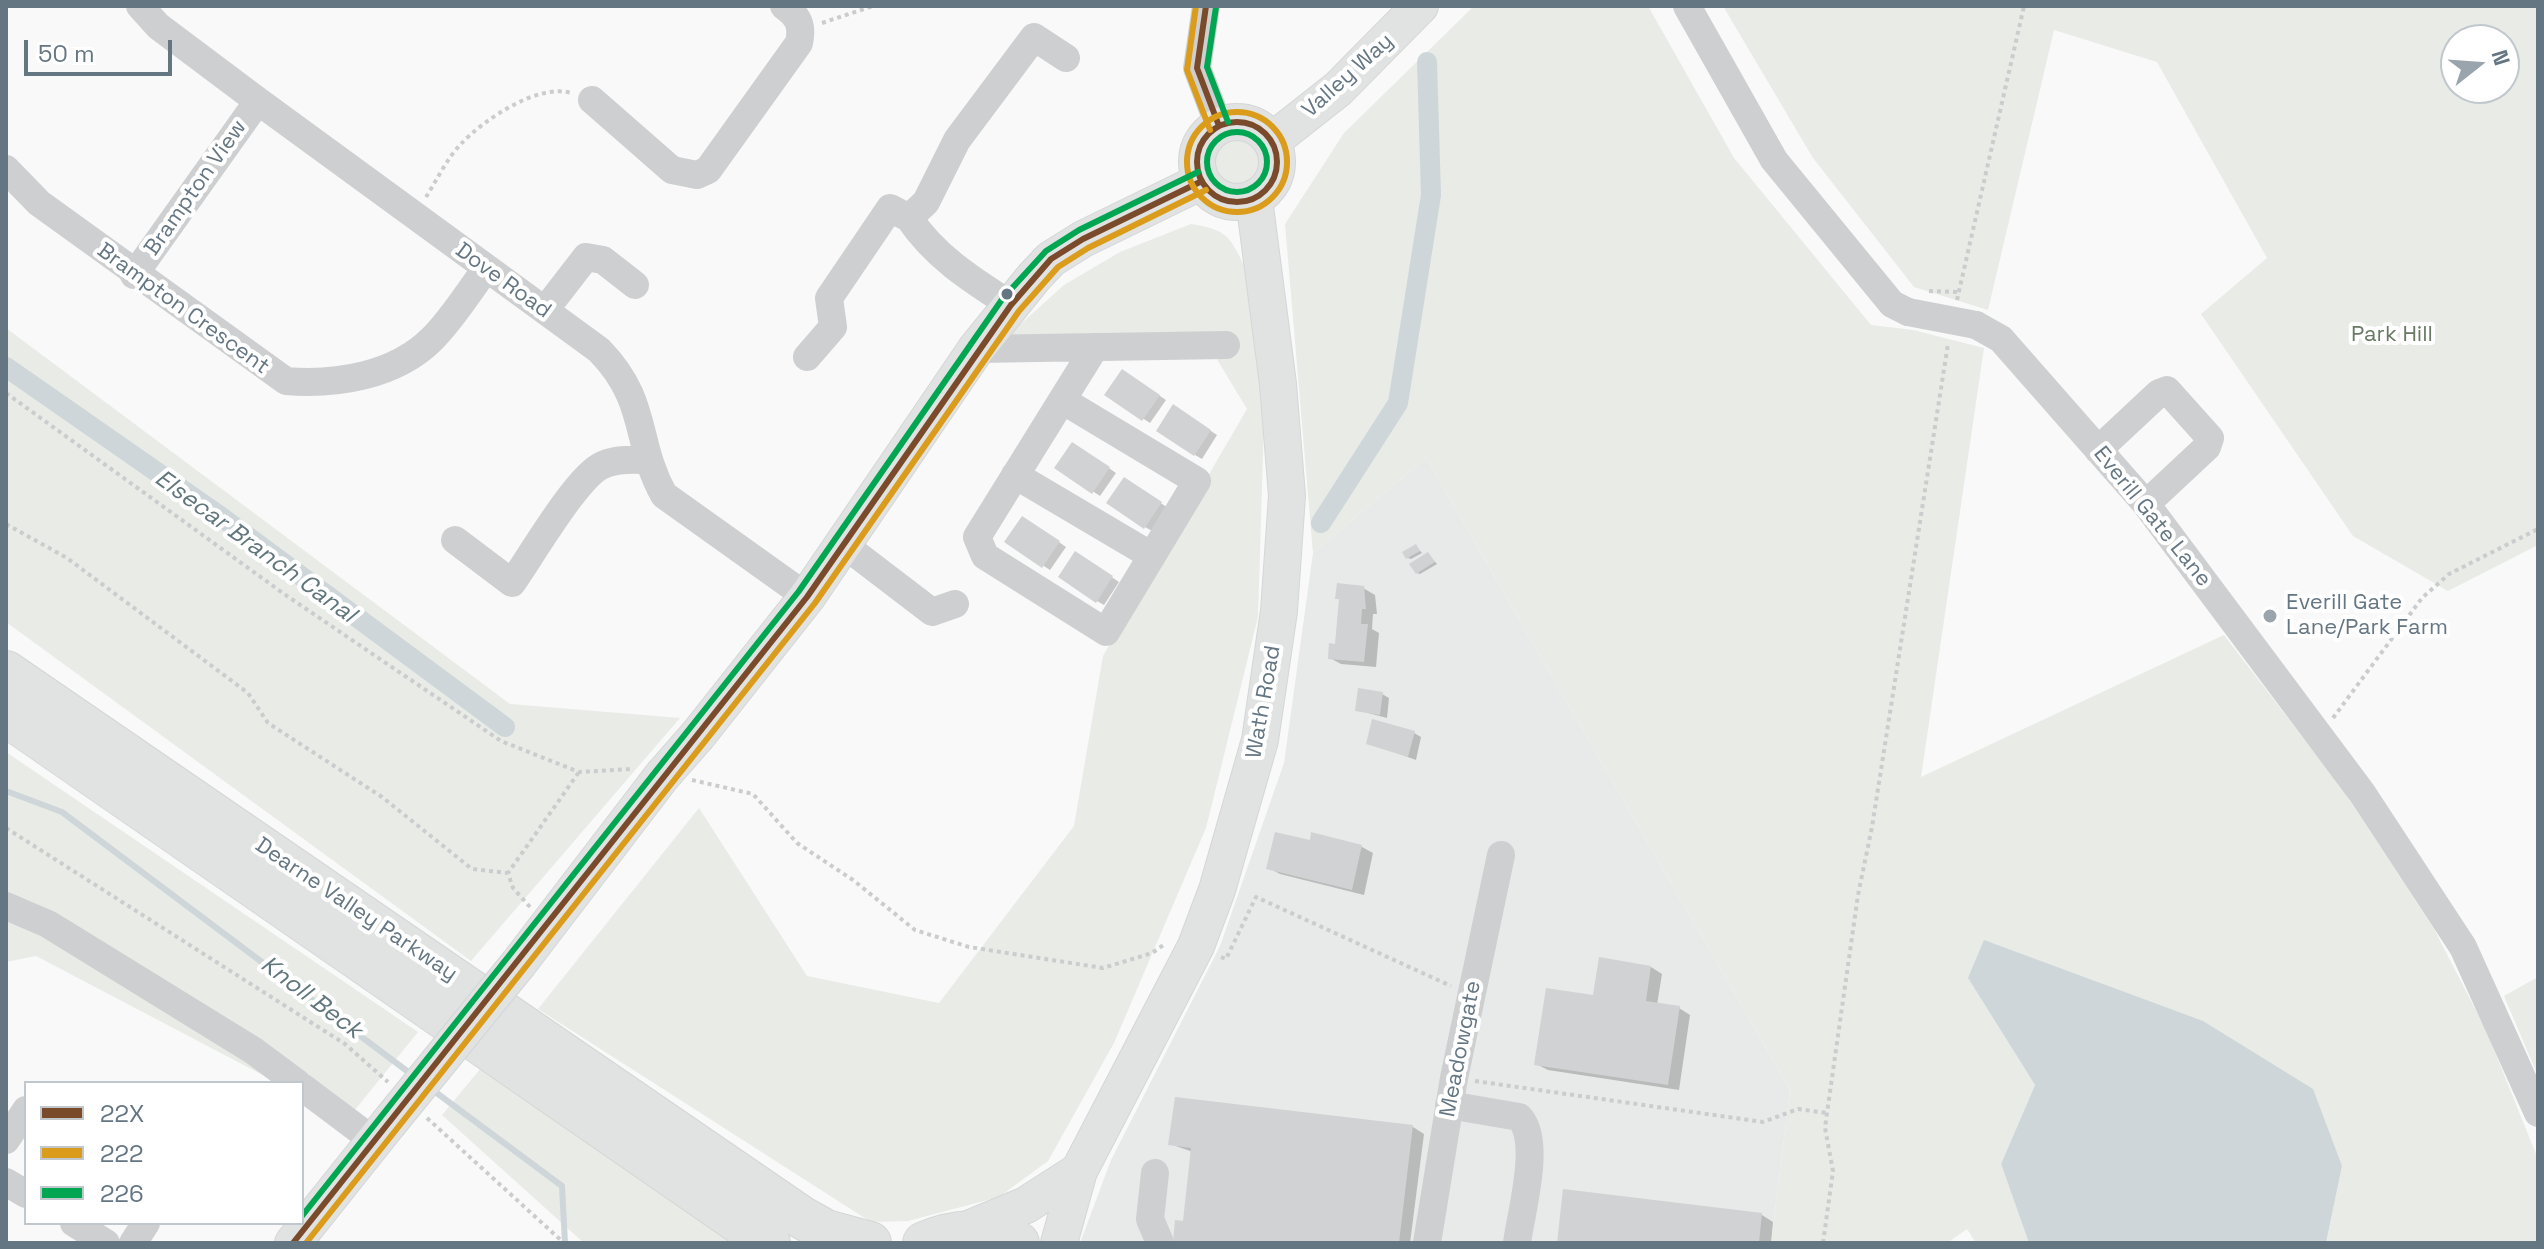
<!DOCTYPE html>
<html>
<head>
<meta charset="utf-8">
<style>
  body { margin:0 }
  #map { position:relative; width:2544px; height:1249px; overflow:hidden; background:#f9f9f9; font-family:"Space Grotesk",sans-serif }
  canvas { display:block }
  .frame { position:absolute; inset:0; border:8px solid #657683; pointer-events:none }
  .legend { position:absolute; left:24px; top:1081px; width:280px; height:144px; box-sizing:border-box; background:#fff; border:2px solid #c1c8cd; margin:0; padding:10px 14px; list-style:none; font-size:24px; color:#657683 }
  .legend li { display:flex; align-items:center; gap:16px; height:40px }
  .legend b { width:40px; border:2px solid #c1c8cd }
  .north { position:absolute; left:2440px; top:24px; width:80px; height:80px; box-sizing:border-box; background:#fff; border:2px solid #c1c8cd; border-radius:50%; rotate:73deg; font-size:22px; font-weight:700; line-height:32px; text-align:center; color:#657683 }
  .north::after { content:''; display:block; margin:auto; width:28px; height:36px; background:#99a4ac; clip-path:polygon(50% 0,100% 100%,50% 72%,0 100%) }
  .scale { position:absolute; left:24px; top:40px; width:148px; height:36px; box-sizing:border-box; border:4px solid #657683; border-top:0; padding-left:10px; font-size:24px; line-height:28px; white-space:nowrap; color:#657683; -webkit-text-stroke:6px #fff; paint-order:stroke }
</style>
</head>
<body>
<div id="map">
<canvas width="2544" height="1249"></canvas>
<div class="frame"></div>
<ul class="legend">
<li><b style="height:10px;background:#7a4b2a"></b>22X</li>
<li><b style="height:10px;background:#da9c1a"></b>222</li>
<li><b style="height:10px;background:#00a651"></b>226</li>
</ul>
<div class="north">N</div>
<div class="scale">50 m</div>
</div>
<script>
const g = document.querySelector('canvas').getContext('2d');
g.lineJoin = 'round';
function fill(path, color) { g.fillStyle = color; g.fill(path, 'evenodd'); }
function strokePath(path, color, width, dash) { g.strokeStyle = color; g.lineWidth = width; g.lineCap = dash ? 'butt' : 'round'; g.setLineDash(dash || []); g.stroke(path); }
function label(font, color, halo, rows, align = 'center') {
  g.font = font + ' "Space Grotesk",sans-serif'; g.lineWidth = 8; g.setLineDash([]); g.textBaseline = 'middle'; g.strokeStyle = halo; g.fillStyle = color; for (const [text, x, y, turn = 0] of rows) {
    g.save(); g.translate(x, y); g.rotate((+turn || 0) * Math.PI / 180); g.textAlign = isNaN(turn) ? turn : align; if (halo) g.strokeText(text, 0, 0); g.fillText(text, 0, 0); g.restore();
  }
}
fill(new Path2D(`
  M1426,458L1790,1090L1771,1243H1080L1111,1160L1220,946L1284,763L1313,553Z`), '#e8e9e9');
fill(new Path2D(`
  M1474,6H1648L1734,158L1871,325L1913,330L1984,348L1921,777L2224,635L2341,787L2434,929L2486,1030L2538,1159V1243H2326L2342,1166L1968,978L2035,1085L2001,1164L2029,1243H1976L1967,1229L1947,1243H1771L1790,1090L1426,458L1313,553L1285,224L1344,133Z
  M1723,6H2538V545L2448,591L2353,536L2201,314L2267,258L2157,62L2054,30L1988,310L1914,287L1813,158ZM2456,40H2504V88H2456Z
  M1210 162a28 28 0 1 1 56 0a28 28 0 1 1-56 0Z
  M1191,224C1227,230 1229,235 1245,267L1264,421L1258,617L1206,828L1114,1043L1048,1161L999,1197L908,1221L871,1222L538,1009L699,808L807,976L939,1003L1074,826L1103,656L1247,409L1215,356L983,358L1064,285L1120,252Z
  M6,328L510,704L680,718L471,961L6,622Z
  M6,752L418,1032L341,1127L278,1083L36,956L6,962Z
  M2538,977V1076L2504,996Z
  M481,1068L733,1243H584L442,1115Z`), '#e8ebe6');
fill(new Path2D(`
  M1984,940L2203,1021L2313,1089L2342,1166L2326,1243H2029L2001,1164L2035,1085L1968,978Z`), '#ced6d9');
fill(new Path2D(`
  M1130,376L1166,400L1150,423L1107,395Z
  M1181,411L1217,435L1202,459L1195,455Z
  M1080,448L1116,473L1100,496L1057,468Z
  M1132,483L1168,508L1152,531L1145,527Z
  M1030,522L1066,547L1050,570L1007,542Z
  M1416,546L1422,553L1411,559L1408,558Z
  M1428,554L1437,564L1420,574L1417,573Z
  M1083,558L1119,582L1104,605L1097,601Z
  M1363,588L1375,595L1377,614H1373L1372,629L1379,633L1376,667L1341,664L1330,658Z
  M1382,694L1389,698L1387,718L1357,710Z
  M1414,733L1421,737L1416,760L1369,743Z
  M1312,843L1362,847L1373,853L1364,895L1280,874L1269,868Z
  M1651,967L1662,974L1657,1005L1679,1008L1690,1015L1679,1090L1548,1070L1536,1064L1595,998Z
  M1176,1099L1413,1127L1424,1134L1410,1243H1175L1184,1223L1193,1152L1170,1144Z
  M1565,1192L1762,1215L1773,1222L1771,1243H1559Z`), '#0003');
strokePath(new Path2D(`
  M6,791L62,812L411,1074
  M430,1088L562,1186L565,1243`), '#ced6d9', 6);
strokePath(new Path2D(`
  M6,367L220,516L505,727
  M1321,523L1398,403L1431,195L1427,62`), '#ced6d9', 20);
fill(new Path2D(`
  M1122,369L1160,395L1142,421L1104,395Z
  M1173,404L1211,430L1194,456L1156,431Z
  M1072,442L1110,467L1092,494L1054,468Z
  M1124,477L1162,502L1144,529L1106,503Z
  M1022,516L1060,541L1042,568L1004,542Z
  M1416,544L1420,551L1406,559L1402,552Z
  M1075,551L1113,576L1096,603L1058,577Z
  M1428,552L1435,562L1416,574L1409,564Z
  M1337,583L1364,586L1366,609H1362L1361,624H1368L1364,662L1328,659L1329,643L1335,644L1339,599H1335Z
  M1358,688L1383,692L1380,715L1355,711Z
  M1372,719L1415,731L1408,757L1366,744Z
  M1275,832L1310,840L1311,832L1362,845L1352,890L1266,869Z
  M1599,957L1651,966L1646,1001L1680,1006L1668,1085L1534,1065L1546,988L1593,995Z
  M1175,1097L1413,1125L1399,1243H1173L1175,1220L1183,1221L1191,1148L1168,1145Z
  M1563,1189L1762,1213L1759,1243H1557Z`), '#d0d2d3');
const major = new Path2D(`
  M1197 162a40 40 0 1 1 80 0a40 40 0 1 1-80 0Z
  M1272,141L1338,89L1420,6
  M698,735L807,597L976,349L1034,277L1051,259L1083,239L1202,181
  M519,963L662,776
  M961,1232L1026,1205L1079,1171
  M293,1243L388,1124
  M1059,1243L1079,1171L1196,946L1217,890L1260,740L1279,611L1287,496L1278,384L1254,199`);
const highway = new Path2D(`
  M6,672L801,1217L826,1231L870,1243
  M6,715L769,1243
  M924,1243C953,1230 989,1227 1018,1243`);
strokePath(major, '#d5d6d7', 38);
strokePath(highway, '#d5d6d6', 44);
strokePath(new Path2D(`
  M822,23L873,6
  M426,197C437,180 447,158 461,144C483,120 538,83 571,93
  M1929,291L1959,292
  M1957,300L2024,6
  M6,393L287,596L501,741L579,772L632,769
  M6,524L67,558L248,693L268,723L382,797L472,869L508,873
  M2333,718L2422,598L2449,574L2538,529
  M692,780L753,794L797,843L853,880L915,930L969,947L1103,968L1152,953L1165,944
  M6,828L345,1044L388,1082
  M530,907L513,888L508,873L579,772
  M1221,957L1226,959L1256,897L1451,986
  M1475,1081L1763,1122L1798,1109L1827,1113
  M427,1118L564,1243
  M1823,1243L1833,1171L1825,1128L1827,1113L1858,895L1872,827L1948,344`), '#cbcccd', 4, [4, 4]);
strokePath(new Path2D(`
  M140,6L158,26L258,101L599,350C649,401 634,441 664,495L807,597
  M1206,6L1197,68L1219,126
  M1687,6L1774,160L1892,304L1908,312
  M592,100L672,170L697,175L708,170L799,43C803,25 798,16 784,6
  M6,169L39,203L286,381C336,385 395,376 432,339C453,318 469,291 486,269
  M909,218L926,202L957,140L1034,37L1066,58
  M909,218C935,257 972,280 1011,305
  M134,275L258,101
  M545,310L586,257L603,260L635,285
  M1976,325L2001,339L2146,504L2362,793L2463,947L2538,1113
  M976,349L1226,345
  M807,357L833,327L829,298L890,208L909,218
  M1062,400L1197,481L1106,632L985,556L977,537L1095,347
  M2098,450L2159,393L2167,390L2210,438L2207,447L2146,504
  M1015,475L1152,556
  M455,540L512,583C531,556 574,482 599,467C614,458 632,460 649,460
  M843,544L932,612L955,604
  M6,906L48,924L254,1051L297,1083
  M302,1087L374,1141
  M1449,1105L1519,1117C1542,1140 1521,1212 1517,1243
  M6,1140L26,1110
  M1155,1173L1150,1219L1160,1243
  M6,1182L26,1194
  M74,1223L106,1243
  M133,1243L146,1223
  M1427,1243L1454,1078L1501,855`), '#cecfd0', 28);
strokePath(major, '#e1e2e2', 36);
strokePath(highway, '#e1e2e2', 42);
const majorBridge = new Path2D(`
  M662,776L698,735
  M388,1124L519,963`);
strokePath(majorBridge, '#d5d6d7', 38, []);
strokePath(new Path2D(`
  M1908,312L1976,325`), '#cecfd0', 28);
strokePath(majorBridge, '#e1e2e2', 36);
strokePath(new Path2D(`
  M1206,6L1197,68L1219,126
  M1197 162a40 40 0 1 1 80 0a40 40 0 1 1-80 0Z
  M293,1243L807,597L1011,305L1051,259L1083,239L1202,181`), '#7a4b2a', 6);
strokePath(new Path2D(`
  M1196,6L1187,70L1210,130
  M1187 162a50 50 0 1 1 100 0a50 50 0 1 1-100 0Z
  M306,1243L815,603L1019,311L1058,267L1088,248L1206,190`), '#da9c1a', 6);
strokePath(new Path2D(`
  M1216,7L1207,67L1228,122
  M1207 162a30 30 0 1 1 60 0a30 30 0 1 1-60 0Z
  M302,1216L799,591L1003,298L1046,251L1079,230L1198,172`), '#00a651', 6);
for (const [x, y, r, color] of [
  [1007,294,7,"#657683"],
  [2270,616,8,"#99a4ac"]
]) { const dot = new Path2D(); dot.arc(x, y, r, 0, 2 * Math.PI); g.fillStyle = color; g.fill(dot); strokePath(dot, '#fff', 3); }
label('22px', '#657683', '#fff', [
  ["Valley Way",1348,76,-42],
  ["Brampton View",196,188,-55],
  ["Dove Road",503,281,36],
  ["Brampton Crescent",183,309,36],
  ["Everill Gate Lane",2152,517,51],
  ["Wath Road",1264,702,-80],
  ["Dearne Valley Parkway",356,910,34],
  ["Meadowgate",1461,1049,-79]
]);
label('22px', '#687a64', '#fff', [
  ["Park Hill",2392,335]
]);
label('22px', '#657683', '#fff', [
  ["Everill Gate",2286,603],
  ["Lane/Park Farm",2286,628]
], 'left');
label('italic 24px', '#60757c', '#fff', [
  ["Elsecar Branch Canal",255,547,36],
  ["Knoll Beck",311,998,37]
]);
</script>
</body>
</html>
